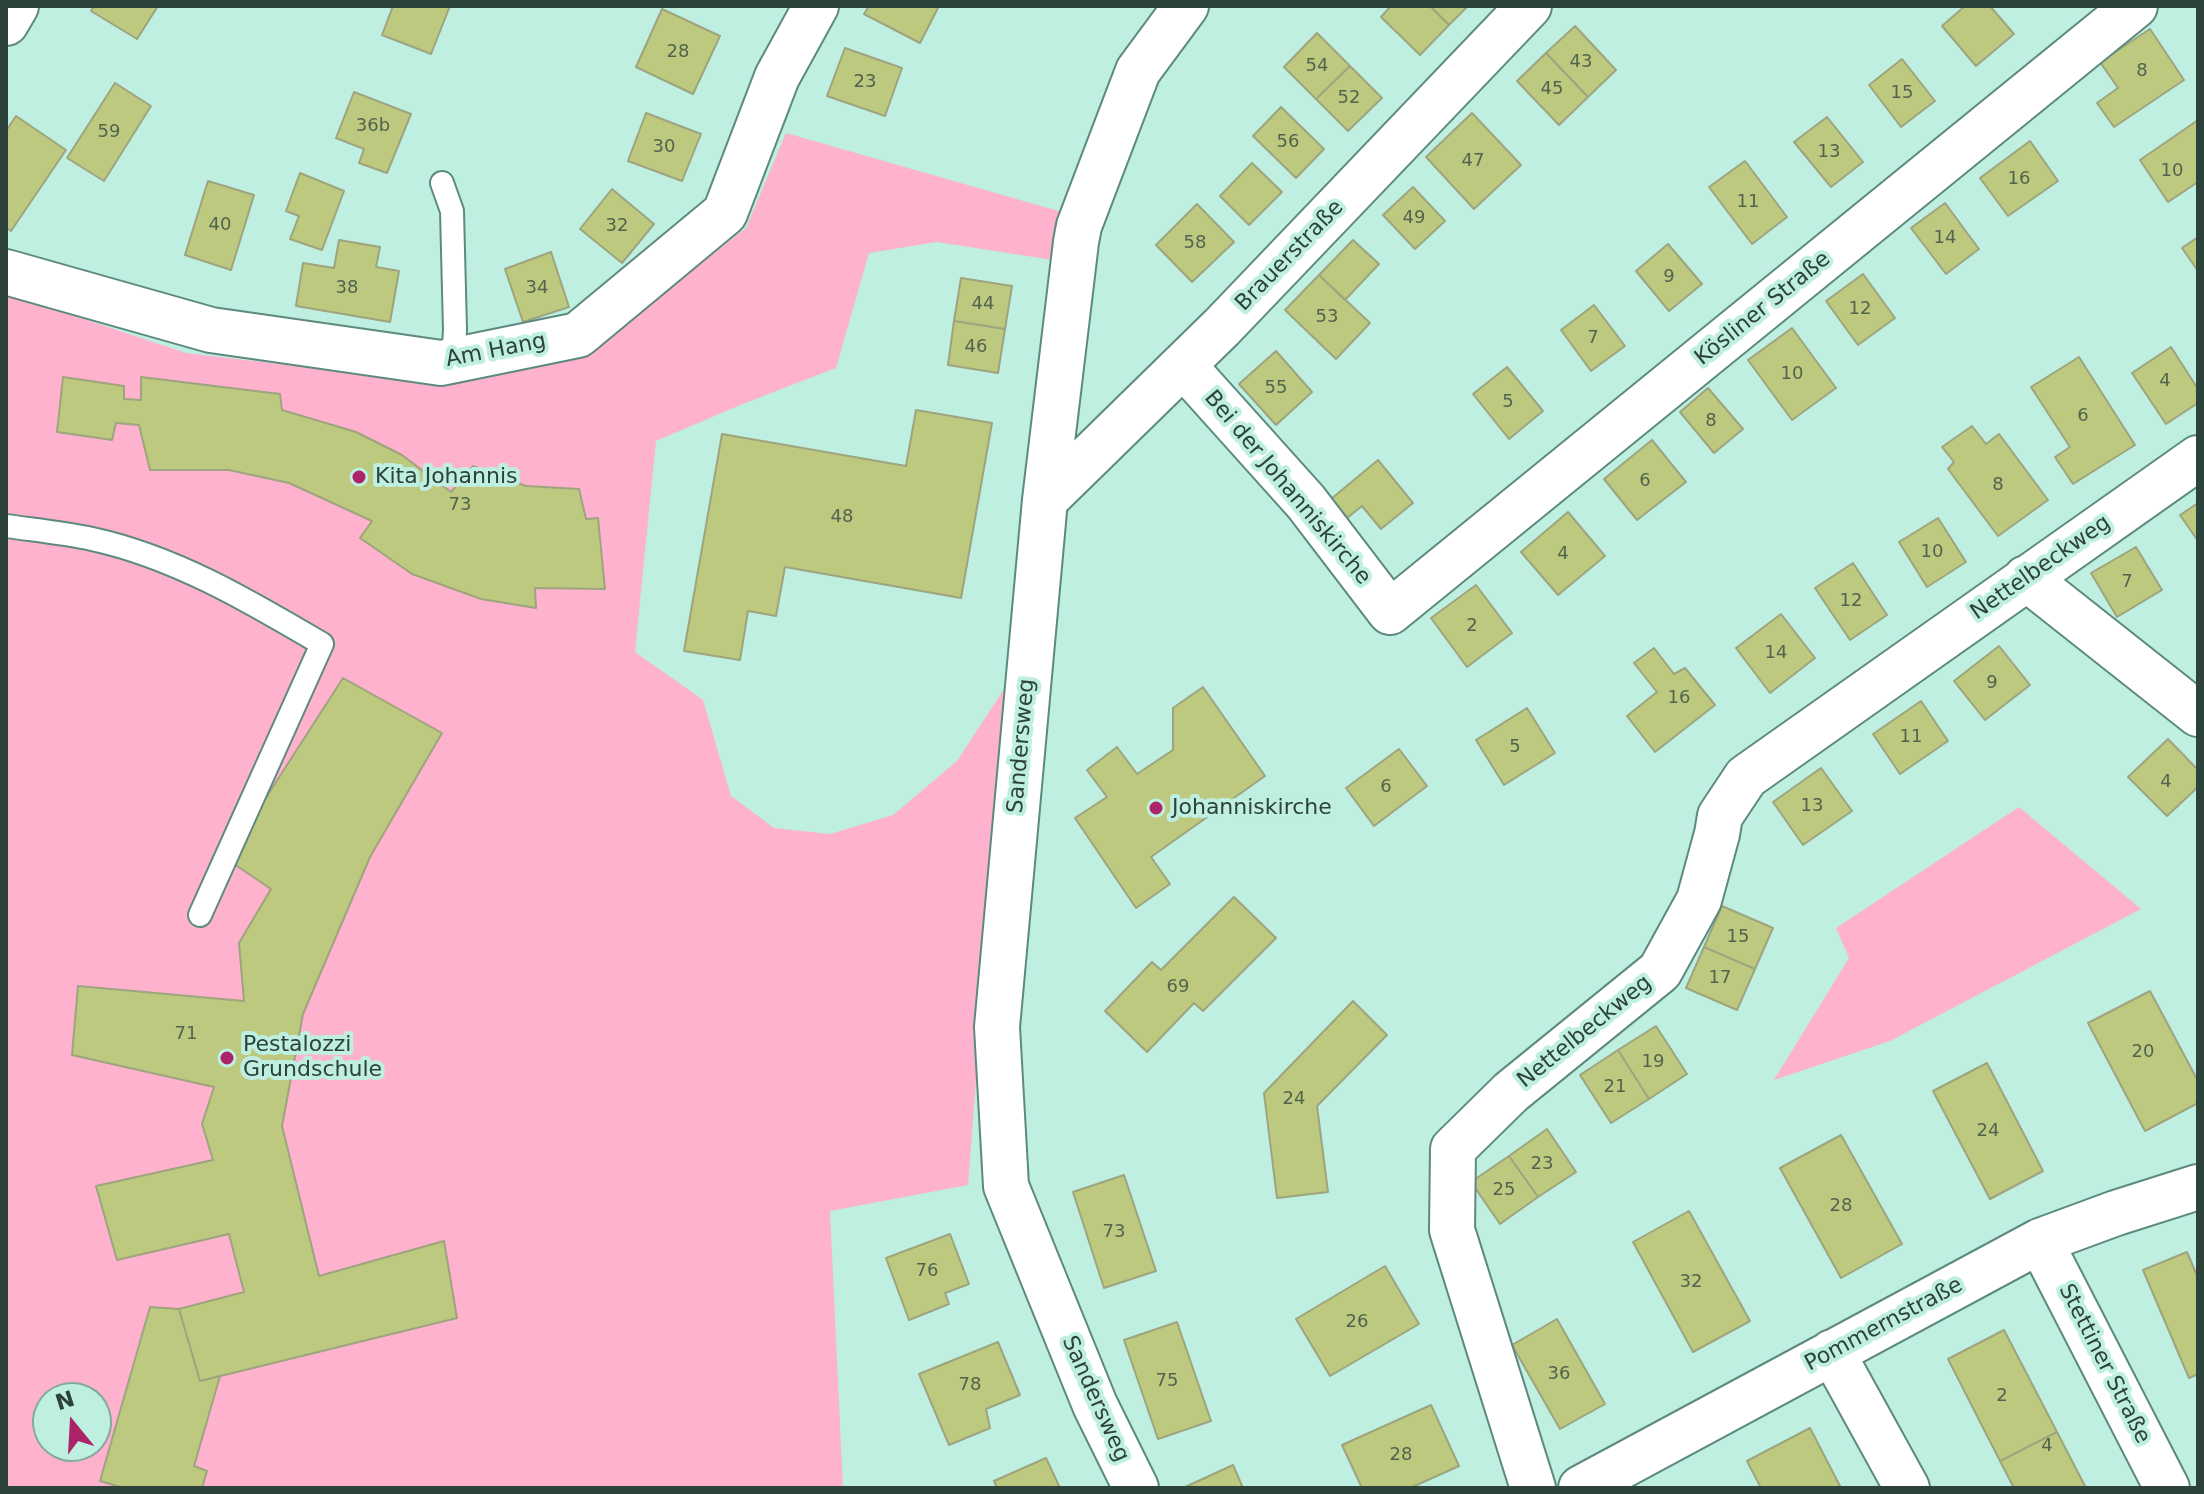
<!DOCTYPE html>
<html>
<head>
<meta charset="utf-8">
<style>
  body { margin:0 }
  #map { position:relative; width:2204px; height:1494px; overflow:hidden; background:#beefe1; font-family:"DejaVu Sans",sans-serif }
  canvas { display:block }
  .frame { position:absolute; inset:0; border:8px solid #2e423c; pointer-events:none }
  .north { position:absolute; left:32px; top:1382px; width:80px; height:80px; box-sizing:border-box; background:#beefe1; border:2px solid #84aa9f; border-radius:50%; rotate:342deg; font-size:22px; font-weight:700; line-height:32px; text-align:center; color:#2e423c }
  .north::after { content:''; display:block; margin:auto; width:28px; height:36px; background:#ac2467; clip-path:polygon(50% 0,100% 100%,50% 72%,0 100%) }
</style>
</head>
<body>
<div id="map">
<canvas width="2204" height="1494"></canvas>
<div class="frame"></div>
<div class="north">N</div>
</div>
<script>
const g = document.querySelector('canvas').getContext('2d');
g.lineJoin = 'round';
function fill(path, color) { g.fillStyle = color; g.fill(path, 'evenodd'); }
function strokePath(path, color, width, dash) { g.strokeStyle = color; g.lineWidth = width; g.lineCap = dash ? 'butt' : 'round'; g.setLineDash(dash || []); g.stroke(path); }
function label(font, color, halo, rows, align = 'center') {
  g.font = font + ' "DejaVu Sans",sans-serif'; g.lineWidth = 8; g.setLineDash([]); g.textBaseline = 'middle'; g.strokeStyle = halo; g.fillStyle = color; for (const [text, x, y, turn = 0] of rows) {
    g.save(); g.translate(x, y); g.rotate((+turn || 0) * Math.PI / 180); g.textAlign = isNaN(turn) ? turn : align; if (halo) g.strokeText(text, 0, 0); g.fillText(text, 0, 0); g.restore();
  }
}
fill(new Path2D(`
  M786,133L1062,212L1053,260L937,242L869,253L836,368L745,403L656,441L635,652L703,700L731,796L774,828L830,834L893,815L957,761L1006,686L968,1185L830,1211L843,1488H6V293L186,353L441,383L585,354L746,228ZM48,1398H96V1446H48Z
  M2019,807L2141,909L1890,1041L1774,1080L1849,958L1836,928Z`), '#feb2cd');
const building = new Path2D(`
  M94,6H158L137,39L91,11Z
  M393,6H450L431,54L382,35Z
  M869,6H939L920,43L864,14Z
  M1391,6H1430L1449,25L1420,55L1381,17Z
  M1430,6H1468L1449,25Z
  M1965,6H1990L2014,34L1976,66L1942,26Z
  M662,9L720,36L693,94L636,67Z
  M1575,26L1616,70L1588,97L1546,53Z
  M2150,29L2184,80L2114,127L2097,103L2118,88L2100,62Z
  M1317,33L1350,66L1316,99L1284,67Z
  M845,48L902,68L885,116L827,96Z
  M1546,53L1588,97L1559,125L1517,81Z
  M1902,59L1935,101L1901,127L1869,85Z
  M1350,66L1382,98L1348,131L1316,99Z
  M115,83L151,106L104,181L67,158Z
  M354,92L411,114L387,173L359,163L364,149L336,138Z
  M1281,107L1324,149L1296,178L1253,136Z
  M646,113L701,134L682,181L628,161Z
  M1472,113L1521,165L1474,209L1426,157Z
  M16,116L66,150L11,231L6,227V131Z
  M1827,117L1863,162L1831,187L1794,142Z
  M2198,120V182L2168,202L2140,160Z
  M2030,141L2058,181L2008,216L1980,178Z
  M1745,161L1787,217L1752,244L1709,187Z
  M1252,163L1282,192L1249,225L1220,196Z
  M300,173L344,191L322,250L290,239L299,216L286,211Z
  M208,181L254,195L231,270L185,255Z
  M1413,187L1445,221L1415,249L1383,215Z
  M612,189L654,224L622,263L580,229Z
  M1945,203L1979,249L1946,274L1911,228Z
  M1197,204L1234,242L1192,282L1156,245Z
  M2198,237V271L2182,248Z
  M339,240L380,247L376,267L399,271L390,322L296,306L303,263L334,268Z
  M1353,240L1379,264L1345,300L1319,275Z
  M1668,244L1702,284L1669,311L1636,271Z
  M551,252L569,307L523,322L505,269Z
  M1863,274L1895,318L1858,345L1826,301Z
  M1319,275L1370,323L1336,359L1285,310Z
  M961,278L1012,286L1005,329L954,321Z
  M1594,305L1625,346L1591,371L1561,330Z
  M954,321L1005,329L998,373L948,365Z
  M1792,328L1836,388L1792,420L1748,360Z
  M2171,347L2198,389V403L2166,424L2132,373Z
  M1276,351L1312,392L1276,425L1239,384Z
  M2079,357L2135,445L2073,484L2055,457L2070,447L2031,387Z
  M1507,367L1543,411L1509,439L1473,394Z
  M63,377L124,386V399L141,400V377L280,394L282,410L356,432L402,455L451,492L473,466L526,486L579,489L586,519L598,518L605,589L535,588L536,608L481,599L412,574L360,538L372,521L289,483L229,470H150L139,425L116,423L112,440L57,432Z
  M1708,388L1743,429L1714,453L1680,412Z
  M916,410L992,423L961,598L785,567L776,616L748,611L740,660L684,651L722,434L906,466Z
  M1972,426L1986,444L1999,434L2048,500L1998,536L1948,469L1954,462L1942,447Z
  M1652,440L1686,482L1637,520L1604,479Z
  M1378,460L1413,503L1381,529L1362,506L1347,518L1331,499Z
  M2198,503V541L2180,515Z
  M1568,512L1605,556L1558,595L1521,552Z
  M1938,518L1966,562L1927,587L1899,542Z
  M2136,547L2162,590L2117,617L2091,573Z
  M1853,563L1887,615L1850,640L1815,588Z
  M1476,585L1512,633L1467,667L1431,618Z
  M1781,614L1815,658L1770,693L1736,648Z
  M1999,646L2030,685L1985,720L1954,681Z
  M1654,648L1674,674L1685,668L1715,705L1655,752L1627,716L1657,692L1634,663Z
  M343,678L442,733L370,857L303,1014L282,1126L319,1276L444,1241L457,1318L200,1381L179,1309L244,1292L229,1234L117,1260L96,1186L213,1160L202,1124L214,1087L72,1055L78,986L244,1001L239,943L271,889L234,864L251,821Z
  M1203,687L1265,776L1151,857L1170,884L1136,908L1075,818L1107,797L1087,770L1117,747L1137,774L1173,750V708Z
  M1921,701L1948,741L1900,774L1873,734Z
  M1527,708L1555,753L1504,785L1476,740Z
  M2168,739L2198,770V787L2167,816L2128,777Z
  M1399,749L1427,786L1374,826L1346,788Z
  M1821,768L1852,811L1803,845L1773,802Z
  M1234,897L1276,938L1203,1011L1194,1003L1147,1052L1105,1011L1152,962L1161,970Z
  M1722,906L1773,928L1755,969L1704,947Z
  M1704,947L1755,969L1737,1010L1686,988Z
  M2150,991L2198,1081V1103L2145,1131L2088,1023Z
  M1353,1001L1387,1035L1317,1106L1328,1192L1277,1198L1264,1093Z
  M1656,1026L1687,1074L1649,1099L1618,1050Z
  M1618,1050L1649,1099L1611,1123L1580,1075Z
  M1987,1063L2043,1171L1990,1199L1933,1091Z
  M1547,1129L1576,1172L1538,1197L1509,1156Z
  M1841,1135L1902,1244L1841,1278L1780,1168Z
  M1509,1156L1538,1197L1500,1224L1471,1182Z
  M1124,1175L1156,1271L1104,1288L1073,1192Z
  M1689,1211L1750,1321L1693,1352L1633,1242Z
  M950,1234L969,1284L945,1293L949,1304L909,1320L886,1258Z
  M2187,1252L2198,1278V1374L2189,1378L2143,1270Z
  M1385,1266L1419,1324L1330,1376L1296,1319Z
  M150,1307L179,1309L200,1381L220,1376L194,1466L207,1471L202,1488H124L100,1481Z
  M1557,1319L1605,1404L1560,1429L1512,1345Z
  M1177,1322L1211,1421L1158,1439L1124,1340Z
  M2004,1330L2057,1432L2000,1461L1948,1359Z
  M998,1342L1020,1395L986,1409L990,1428L949,1445L919,1374Z
  M1431,1405L1459,1466L1410,1488H1362L1342,1445Z
  M1810,1428L1841,1488H1761L1747,1461Z
  M2057,1432L2086,1488H2014L2000,1461Z
  M1046,1458L1060,1488H997L994,1481Z
  M1233,1465L1243,1488H1183Z`);
fill(building, '#bec980');
strokePath(building, '#9da47e', 2);
const lane = new Path2D(`
  M442,183L452,211L455,330L453,361
  M6,526C34,530 64,533 92,539C175,557 249,601 322,644L200,915`);
const street = new Path2D(`
  M6,23L16,6
  M6,272L211,330L441,363L578,335L725,213L777,77L816,6
  M1183,365L1306,502L1390,612L2135,6
  M1045,500L1222,327L1529,6
  M2026,578L2198,714
  M2040,1241L2167,1488
  M1832,1352L1907,1488
  M1136,1488L1095,1405L1006,1186L997,1027L1045,500L1076,242L1079,226L1138,71L1186,6
  M1533,1488L1452,1230L1453,1149L1511,1092L1660,971L1699,900L1717,834L1720,816L1746,777L2198,458
  M1581,1488L2040,1241L2116,1213L2198,1187`);
strokePath(lane, '#5d8a7e', 26);
strokePath(street, '#5d8a7e', 48);
strokePath(lane, '#fff', 22);
strokePath(street, '#fff', 44);
for (const [x, y, r, color] of [
  [359,477,8,"#ac2467"],
  [1156,808,8,"#ac2467"],
  [227,1058,8,"#ac2467"]
]) { const dot = new Path2D(); dot.arc(x, y, r, 0, 2 * Math.PI); g.fillStyle = color; g.fill(dot); strokePath(dot, '#beefe1', 3); }
label('18px', '#52644d', null, [
  ["28",678,52],
  ["43",1581,62],
  ["54",1317,66],
  ["8",2142,71],
  ["23",865,82],
  ["45",1552,89],
  ["15",1902,93],
  ["52",1349,98],
  ["36b",373,126],
  ["59",109,132],
  ["56",1288,142],
  ["30",664,147],
  ["13",1829,152],
  ["47",1473,161],
  ["10",2172,171],
  ["16",2019,179],
  ["11",1748,202],
  ["49",1414,218],
  ["40",220,225],
  ["32",617,226],
  ["14",1945,238],
  ["58",1195,243],
  ["9",1669,277],
  ["38",347,288],
  ["34",537,288],
  ["44",983,304],
  ["12",1860,309],
  ["53",1327,317],
  ["7",1593,338],
  ["46",976,347],
  ["10",1792,374],
  ["4",2165,381],
  ["55",1276,388],
  ["5",1508,402],
  ["6",2083,416],
  ["8",1711,421],
  ["6",1645,481],
  ["8",1998,485],
  ["73",460,505],
  ["48",842,517],
  ["10",1932,552],
  ["4",1563,554],
  ["7",2127,582],
  ["12",1851,601],
  ["2",1472,626],
  ["14",1776,653],
  ["9",1992,683],
  ["16",1679,698],
  ["11",1911,737],
  ["5",1515,747],
  ["4",2166,782],
  ["6",1386,787],
  ["13",1812,806],
  ["15",1738,937],
  ["17",1720,978],
  ["69",1178,987],
  ["71",186,1034],
  ["20",2143,1052],
  ["19",1653,1062],
  ["21",1615,1087],
  ["24",1294,1099],
  ["24",1988,1131],
  ["23",1542,1164],
  ["25",1504,1190],
  ["28",1841,1206],
  ["73",1114,1232],
  ["76",927,1271],
  ["32",1691,1282],
  ["26",1357,1322],
  ["36",1559,1374],
  ["75",1167,1381],
  ["78",970,1385],
  ["2",2002,1396],
  ["4",2047,1446],
  ["28",1401,1455]
]);
label('22px', '#2e423c', '#beefe1', [
  ["Brauerstraße",1290,256,-46],
  ["Kösliner Straße",1763,309,-39],
  ["Am Hang",496,351,-11],
  ["Bei der Johanniskirche",1287,488,50],
  ["Nettelbeckweg",2041,568,-35],
  ["Sandersweg",1022,746,-85],
  ["Nettelbeckweg",1585,1032,-39],
  ["Pommernstraße",1884,1325,-28],
  ["Stettiner Straße",2104,1364,63],
  ["Sandersweg",1095,1399,66]
]);
label('22px', '#2e423c', '#beefe1', [
  ["Kita Johannis",375,477],
  ["Johanniskirche",1172,808],
  ["Pestalozzi",243,1045],
  ["Grundschule",243,1070]
], 'left');
</script>
</body>
</html>
